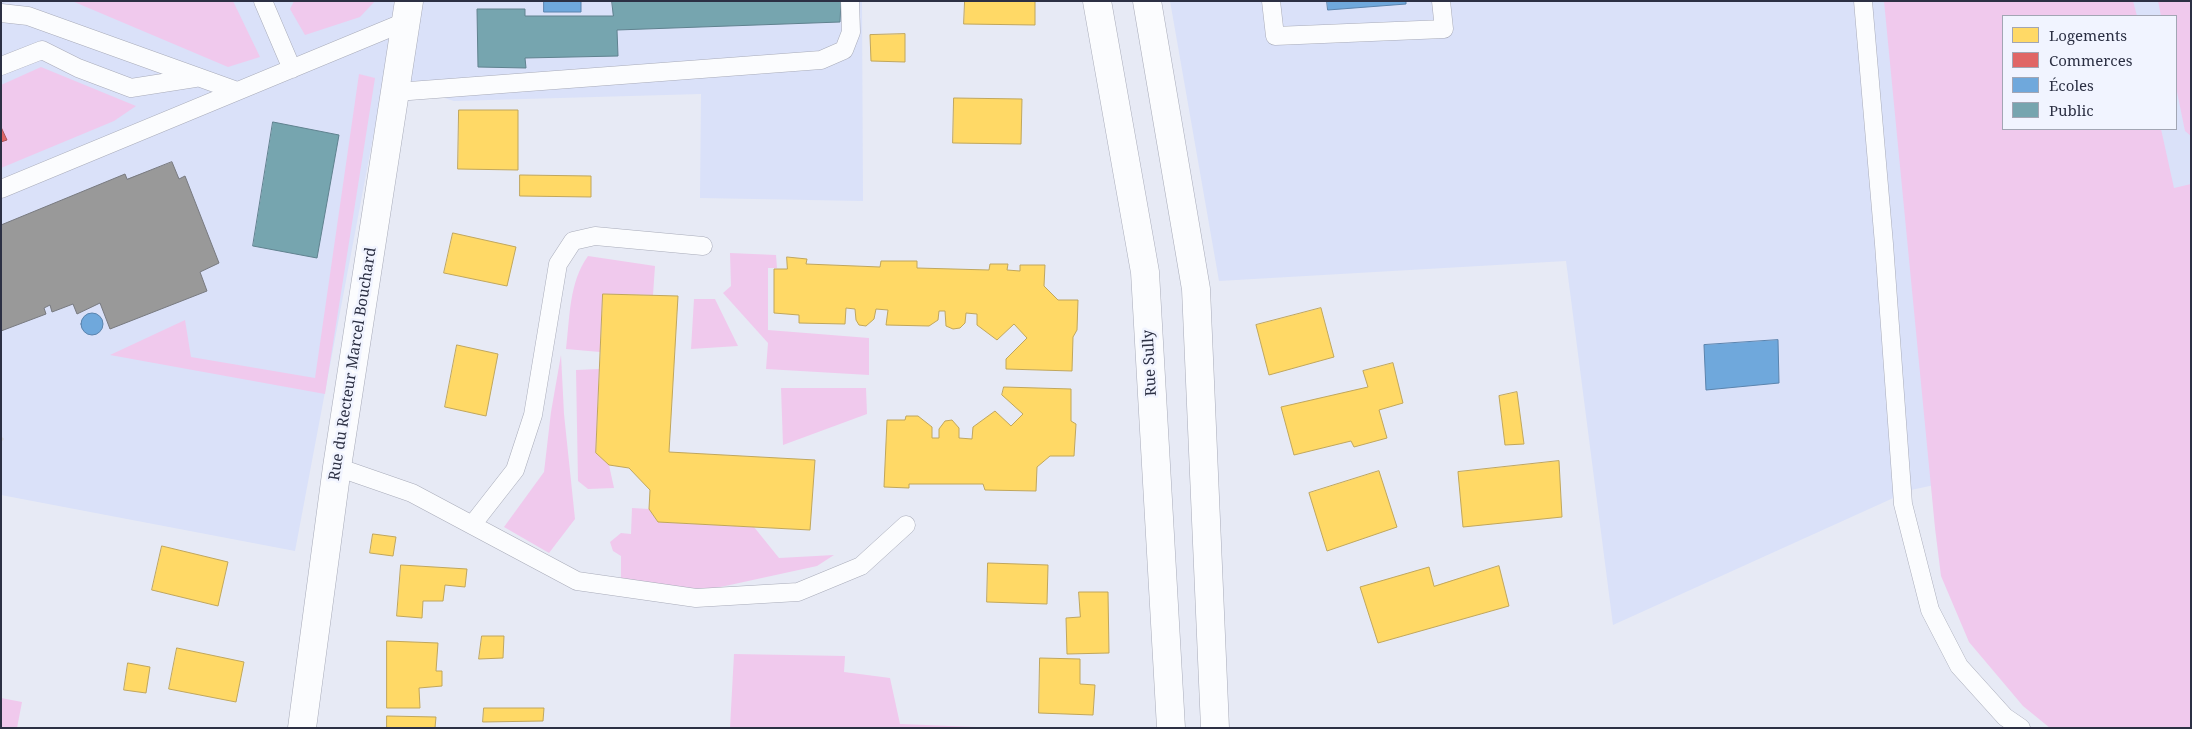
<!DOCTYPE html>
<html>
<head>
<meta charset="utf-8">
<style>
  body { margin:0 }
  #map { position:relative; width:2192px; height:729px; overflow:hidden; background:#e7eaf5; font-family:"Noto Serif",serif }
  canvas { display:block }
  .frame { position:absolute; inset:0; border:2px solid #2c3044; pointer-events:none }
  .legend { position:absolute; left:2002px; top:15px; width:175px; height:115px; box-sizing:border-box; background:#f1f4ff; border:1px solid #a2a6b4; margin:0; padding:6px 9px; list-style:none; font-size:15px; color:#2c3044 }
  .legend li { display:flex; align-items:center; gap:10px; height:25px }
  .legend b { width:25px; border:1px solid #a2a6b4 }
</style>
</head>
<body>
<div id="map">
<canvas width="2192" height="729"></canvas>
<div class="frame"></div>
<ul class="legend">
<li><b style="height:14px;background:#ffd966"></b>Logements</li>
<li><b style="height:14px;background:#e06666"></b>Commerces</li>
<li><b style="height:14px;background:#6fa8dc"></b>Écoles</li>
<li><b style="height:14px;background:#76a5af"></b>Public</li>
</ul>
</div>
<script>
const g = document.querySelector('canvas').getContext('2d');
g.lineJoin = 'round';
function fill(path, color) { g.fillStyle = color; g.fill(path, 'evenodd'); }
function strokePath(path, color, width, dash) { g.strokeStyle = color; g.lineWidth = width; g.lineCap = dash ? 'butt' : 'round'; g.setLineDash(dash || []); g.stroke(path); }
function label(font, color, halo, rows, align = 'center') {
  g.font = font + ' "Noto Serif",serif'; g.lineWidth = 5; g.setLineDash([]); g.textBaseline = 'middle'; g.strokeStyle = halo; g.fillStyle = color; for (const [text, x, y, turn = 0] of rows) {
    g.save(); g.translate(x, y); g.rotate((+turn || 0) * Math.PI / 180); g.textAlign = isNaN(turn) ? turn : align; if (halo) g.strokeText(text, 0, 0); g.fillText(text, 0, 0); g.restore();
  }
}
fill(new Path2D(`
  M1,1H862L863,201L700,198L701,94L454,101L384,79L295,551L1,495Z
  M1170,1H2191V430L1911,490L1613,625L1566,261L1219,281ZM2003,16H2176V129H2003Z`), '#dae1f9');
fill(new Path2D(`
  M72,1H233L260,57L228,67Z
  M294,1H375L360,17L305,35L290,9Z
  M1884,1H2133L2137,16H2003V129H2161L2174,188L2191,184V728H2050L2023,706L1969,642L1941,576L1935,528Z
  M2158,1H2191V136L2185,131L2176,87V16H2161Z
  M41,67L136,106L114,121L1,168V142L7,140L1,127V85Z
  M359,74L375,78L325,394L110,355L185,320L191,357L315,378Z
  M730,253L776,255L777,268H768V330L869,338V375L766,369L768,343L723,293L731,286Z
  M588,256L655,266L653,295L603,294L600,352L566,349C570,317 569,282 588,256Z
  M694,299H715L738,346L691,349Z
  M561,355L564,414L575,519L549,553L504,527L544,472L551,412Z
  M599,369L596,453L609,465L614,488L588,489L578,481L576,370Z
  M781,388H866L867,414L783,445Z
  M632,508L649,509L658,522L754,527L779,558L834,555L817,566L693,593L621,578V556L613,551L610,542L621,533L631,534Z
  M734,654L845,656L844,672L890,678L900,724L1002,728H730Z
  M1,698L22,702L17,728H1Z`), '#f0c9ed');
const homes = new Path2D(`
  M965,1H1035V25L964,24Z
  M905,34V62L871,61L870,35Z
  M954,98L1022,99L1021,144L953,143Z
  M459,110H518V170L458,169Z
  M520,175L591,176V197L520,196Z
  M453,233L516,247L507,286L444,273Z
  M787,257L807,259L806,264L880,267L881,261H917V268L989,270L990,264H1008L1007,270L1020,271V265H1045L1044,286L1058,300H1078L1077,330L1073,337L1072,371L1006,369V359L1027,338L1014,324L997,340L977,325V314L966,313L965,323L960,328L953,329L946,326L945,311H939L938,320L929,326L886,325L888,310L876,309L874,319L866,326L859,325L856,320L855,309L846,308L845,324L799,323V315L774,313V269H787Z
  M603,294L678,296L669,452L815,460L810,530L658,522L649,509L650,490L629,468L609,465L596,453Z
  M1321,308L1334,357L1269,375L1256,325Z
  M457,345L498,354L486,416L445,407Z
  M1393,363L1403,403L1379,410L1387,438L1354,447L1351,441L1294,455L1281,407L1368,387L1363,371Z
  M1004,387L1071,389V421L1076,424L1074,456H1050L1037,467L1036,491L985,490L983,484H909V488L884,487L887,420H905L906,416H918L932,427V438H939V429L945,421L952,420L959,428V438L972,439L973,427L995,411L1011,426L1023,414L1002,395Z
  M1517,392L1524,444L1505,445L1499,396Z
  M1559,461L1562,517L1463,527L1458,472Z
  M1379,471L1397,527L1327,551L1309,493Z
  M373,534L396,537L393,556L370,553Z
  M162,546L228,562L218,606L152,590Z
  M988,563L1048,565L1047,604L987,602Z
  M401,565L467,569L465,587L445,585L443,601H423L422,618L397,616Z
  M1499,566L1509,606L1378,643L1360,587L1429,567L1434,586Z
  M1079,592H1108L1109,653L1067,654L1066,618L1080,617Z
  M482,636H504L503,658L479,659Z
  M387,641L438,643L436,671H442V686L419,688L420,708H387Z
  M177,648L244,662L236,702L169,689Z
  M1040,658L1080,659V684L1095,685L1093,715L1039,713Z
  M128,663L150,667L146,693L124,690Z
  M484,708H544L543,721L483,722Z
  M387,716L436,717L435,728H387Z`);
fill(homes, '#ffd966');
strokePath(homes, '#c0a65c', 1);
const shops = new Path2D(`
  M1,127L7,140L1,142Z`);
fill(shops, '#e06666');
strokePath(shops, '#aa565c', 1);
const schools = new Path2D(`
  M544,1H581V12H544Z
  M1327,1H1406V4L1328,10Z
  M81 324a11 11 0 1 1 22 0a11 11 0 1 1-22 0Z
  M1778,340L1779,383L1706,390L1704,345Z`);
fill(schools, '#6fa8dc');
strokePath(schools, '#5b84ae', 1);
const public = new Path2D(`
  M612,1H841L840,22L617,30L618,56L525,58L526,68L478,67L477,9H525V16H613Z
  M273,122L339,135L317,258L253,246Z`);
fill(public, '#76a5af');
strokePath(public, '#60828f', 1);
const industry = new Path2D(`
  M172,162L179,179L185,176L219,263L200,272L207,291L110,329L100,303L77,314L73,304L52,312L50,305L44,308L46,314L1,331V225L125,174L127,179Z`);
fill(industry, '#999');
strokePath(industry, '#787a80', 1);
const service = new Path2D(`
  M263,1L292,69
  M1271,1L1275,36L1444,29L1441,1
  M1863,1L1884,244L1903,504L1930,610L1959,666L2005,717L2021,728
  M1,13L28,16L237,91
  M1,66L42,50L78,68L131,88L195,78
  M396,92L821,60L844,50L851,32L850,1
  M1,189L407,21
  M337,467L412,493L577,581L696,598L798,592L861,566L906,525
  M472,525L515,470L533,415L558,264L573,241L595,236L703,246`);
const minor = new Path2D(`
  M302,728L337,467L409,1`);
const secondary = new Path2D(`
  M1097,1L1145,272L1171,728
  M1147,1L1196,289L1215,728`);
strokePath(service, '#a8abb9', 19);
strokePath(minor, '#a8abb9', 29);
strokePath(secondary, '#a8abb9', 29);
strokePath(new Path2D(`
  M1,440L3,438`), '#d6d7dc', 3, [4, 2.5]);
strokePath(service, '#fbfcfe', 18);
strokePath(minor, '#fbfcfe', 28);
strokePath(secondary, '#fbfcfe', 28);
label('15px', '#2c3044', '#f1f4ff', [
  ["Rue Sully",1150,363,-93],
  ["Rue du Recteur Marcel Bouchard",353,364,-81]
]);
</script>
</body>
</html>
